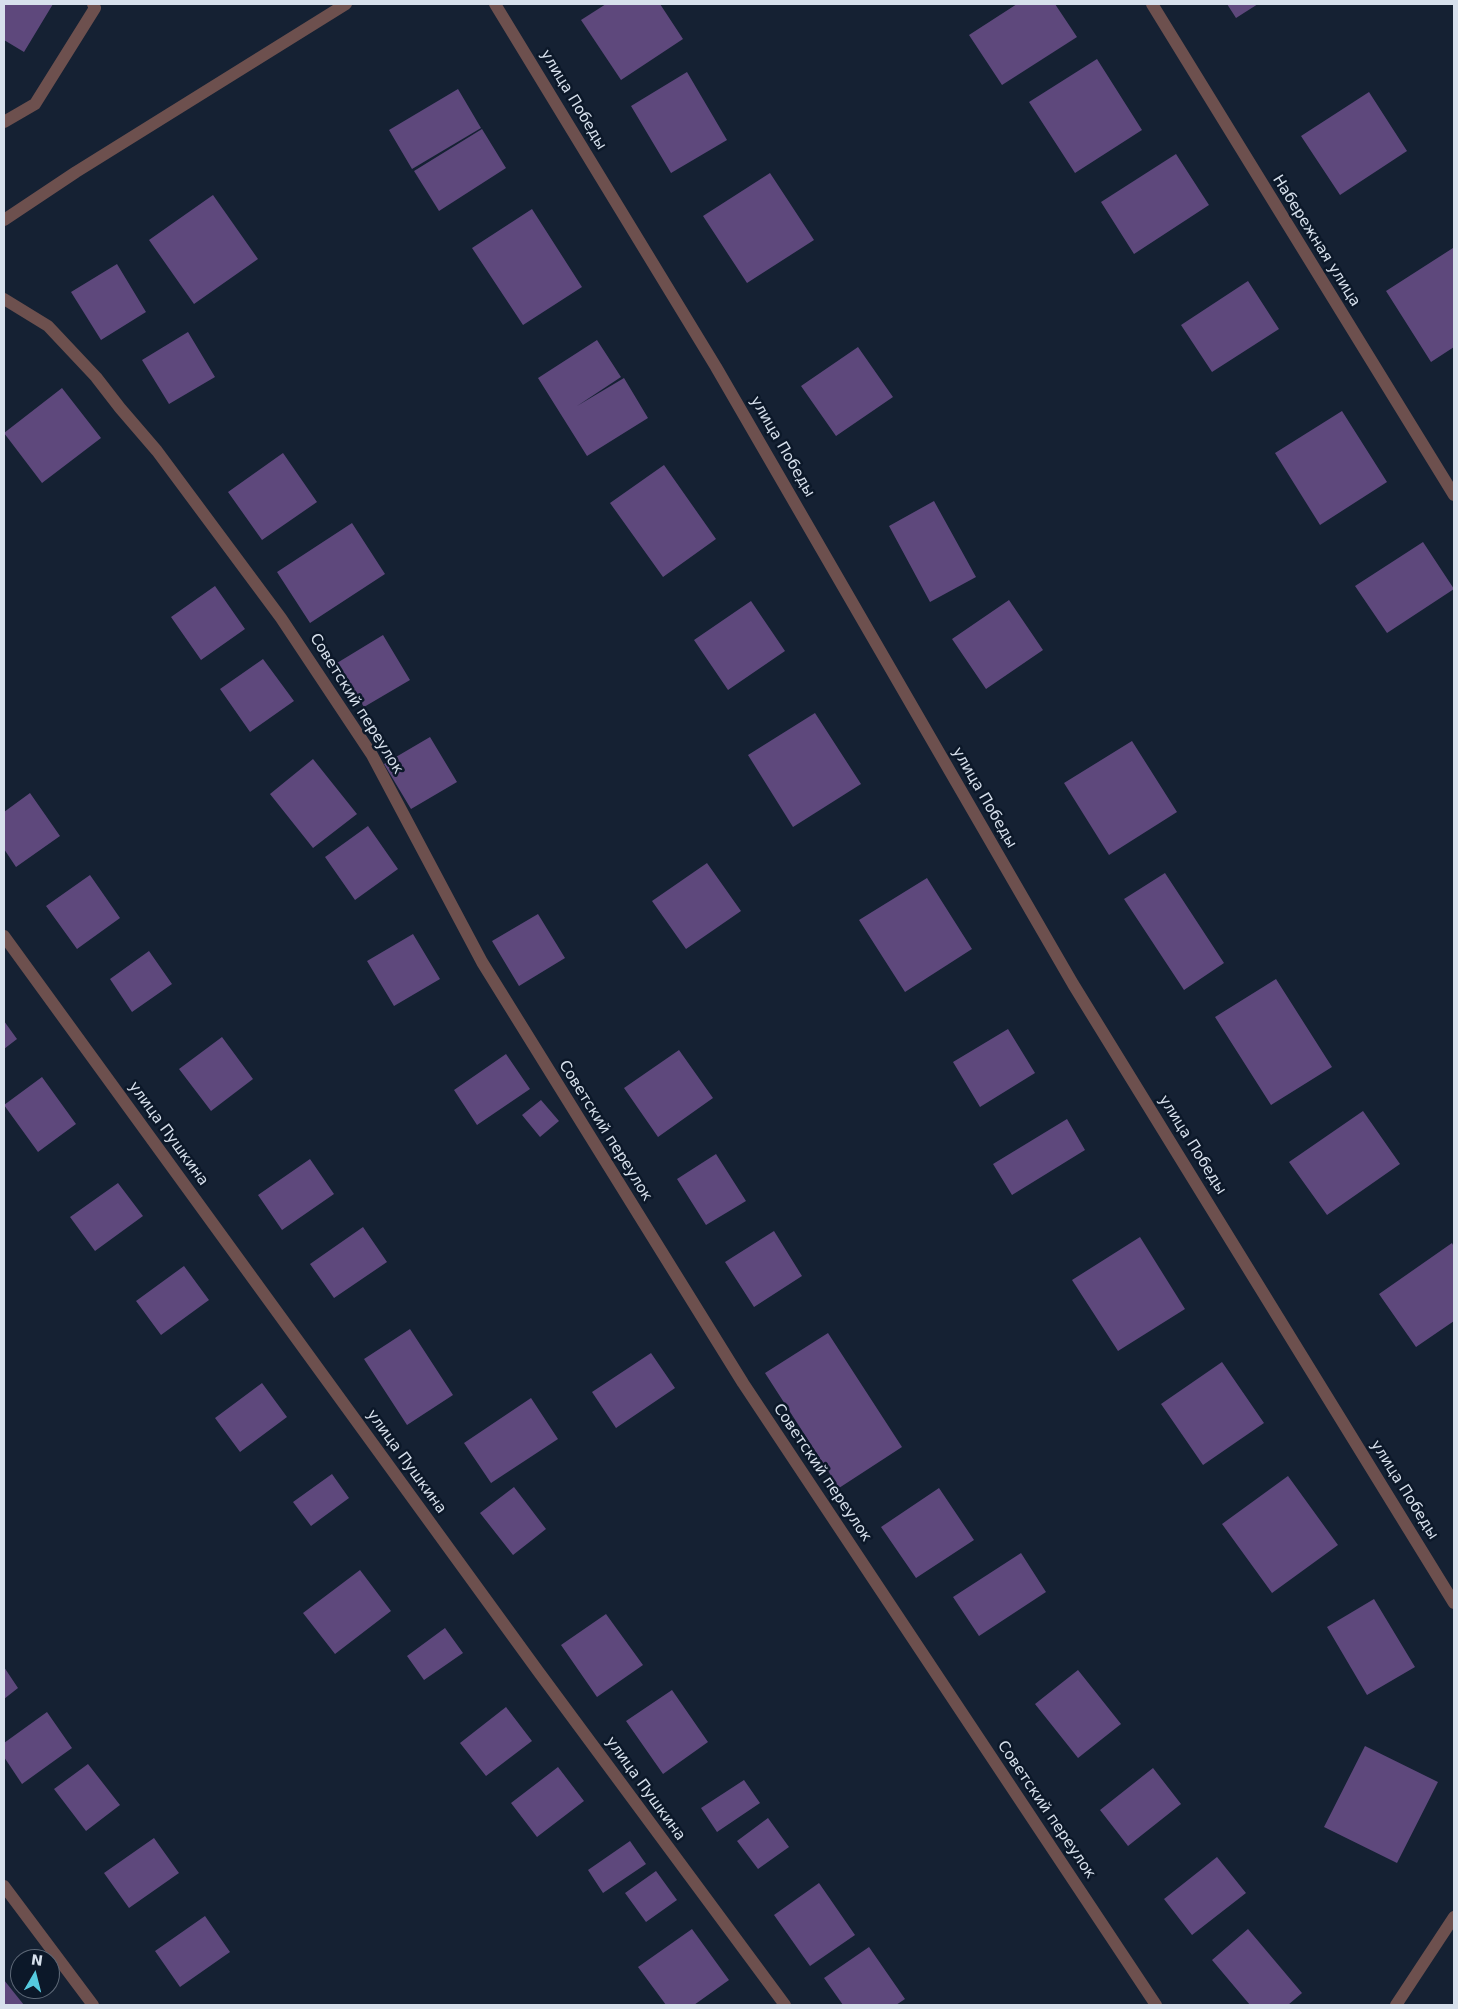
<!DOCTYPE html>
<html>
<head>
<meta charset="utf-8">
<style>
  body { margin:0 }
  #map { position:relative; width:1458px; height:2009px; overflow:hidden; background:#152133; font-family:"DejaVu Sans",sans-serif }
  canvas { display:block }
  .frame { position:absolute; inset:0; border:5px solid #d7e0ec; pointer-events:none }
  .north { position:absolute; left:10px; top:1949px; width:50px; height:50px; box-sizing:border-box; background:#0c1829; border:1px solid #5d6877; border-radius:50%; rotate:8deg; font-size:14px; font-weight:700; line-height:20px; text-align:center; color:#d7e0ec }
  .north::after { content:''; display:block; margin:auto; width:18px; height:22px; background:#55cadf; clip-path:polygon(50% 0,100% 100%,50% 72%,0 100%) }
</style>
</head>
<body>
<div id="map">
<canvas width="1458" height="2009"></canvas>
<div class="frame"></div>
<div class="north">N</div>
</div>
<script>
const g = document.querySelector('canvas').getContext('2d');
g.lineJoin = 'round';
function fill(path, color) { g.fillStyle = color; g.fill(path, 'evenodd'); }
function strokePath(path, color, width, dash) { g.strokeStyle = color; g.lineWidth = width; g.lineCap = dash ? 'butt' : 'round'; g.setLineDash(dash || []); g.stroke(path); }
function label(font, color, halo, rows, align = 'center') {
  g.font = font + ' "DejaVu Sans",sans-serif'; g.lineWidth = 5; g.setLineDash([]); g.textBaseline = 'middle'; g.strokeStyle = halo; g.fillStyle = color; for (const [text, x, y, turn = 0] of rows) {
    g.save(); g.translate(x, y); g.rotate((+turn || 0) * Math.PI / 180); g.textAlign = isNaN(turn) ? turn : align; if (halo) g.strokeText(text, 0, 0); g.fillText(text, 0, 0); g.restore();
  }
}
fill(new Path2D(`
  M4,4H53L24,52L4,40Z
  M606,4H660L683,39L621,80L581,20Z
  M1017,4H1055L1077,37L1002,85L969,35Z
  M1227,4H1258L1236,18Z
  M1097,59L1142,130L1075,173L1029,102Z
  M687,72L727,140L671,173L631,106Z
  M458,89L481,128L412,169L389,130Z
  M1369,92L1407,151L1340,195L1301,136Z
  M482,129L506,168L439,211L414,171Z
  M1176,154L1209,205L1134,254L1101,202Z
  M770,173L814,240L747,283L703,216Z
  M213,195L258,259L194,304L149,240Z
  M532,209L582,287L523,325L472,248Z
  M1453,248L1454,347L1431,362L1386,291Z
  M117,264L146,312L101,340L71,292Z
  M1248,281L1279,329L1212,372L1181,325Z
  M188,332L215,377L169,404L142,360Z
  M597,340L621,377L577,406L624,378L648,418L587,456L538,378Z
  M858,347L893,397L836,436L801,386Z
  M62,388L101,438L42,483L4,433Z
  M1342,411L1387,482L1320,525L1275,453Z
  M283,453L317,502L262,540L228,492Z
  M664,465L716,539L663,577L610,503Z
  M934,501L976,577L930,602L889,526Z
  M352,523L385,574L310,623L277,572Z
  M1423,542L1454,589L1387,633L1355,586Z
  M215,586L245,629L201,660L171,617Z
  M1009,600L1043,650L986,689L952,639Z
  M751,601L785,651L728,690L694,640Z
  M383,635L410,680L364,707L337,663Z
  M263,659L294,701L250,732L220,689Z
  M815,713L861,784L793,827L748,755Z
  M430,737L457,782L411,809L384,764Z
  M1132,741L1177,812L1109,855L1064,783Z
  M313,759L357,814L313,848L270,794Z
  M30,793L60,836L16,867L4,849V812Z
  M368,826L398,869L355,900L325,857Z
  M707,863L741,911L686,949L652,901Z
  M1165,873L1224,963L1184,990L1124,899Z
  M90,875L120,918L77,949L46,906Z
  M927,878L972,949L905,992L859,920Z
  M538,914L565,958L519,986L492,941Z
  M413,934L440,979L394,1006L367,961Z
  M149,951L172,984L132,1012L110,979Z
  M1276,979L1332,1067L1271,1105L1215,1017Z
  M4,1021L17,1039L4,1049Z
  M1008,1029L1035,1073L980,1107L953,1062Z
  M222,1037L253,1079L211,1111L179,1069Z
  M679,1050L713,1098L658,1137L624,1088Z
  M506,1054L530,1089L477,1125L454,1090Z
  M42,1077L76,1124L38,1152L4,1105Z
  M541,1100L559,1121L540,1137L522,1115Z
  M1363,1111L1400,1164L1327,1215L1289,1162Z
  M1067,1119L1085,1150L1012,1195L993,1164Z
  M716,1154L746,1201L706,1225L677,1179Z
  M310,1159L334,1194L282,1230L258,1195Z
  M118,1183L143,1216L95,1251L70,1217Z
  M363,1227L387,1262L334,1298L310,1264Z
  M774,1231L802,1276L754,1307L725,1262Z
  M1140,1237L1185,1309L1118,1351L1072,1280Z
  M1452,1243L1454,1247V1321L1416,1347L1379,1294Z
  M184,1266L209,1300L161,1335L136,1301Z
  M410,1329L453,1395L407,1425L364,1359Z
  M828,1333L902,1447L839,1488L765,1373Z
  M651,1353L675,1388L616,1428L592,1392Z
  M1222,1362L1264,1423L1203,1465L1161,1404Z
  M262,1383L287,1417L240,1452L215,1418Z
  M531,1398L558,1439L491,1483L464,1443Z
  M332,1474L349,1498L311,1526L293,1502Z
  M1288,1476L1338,1545L1272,1593L1222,1524Z
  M514,1487L546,1529L513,1555L480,1513Z
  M939,1488L974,1540L916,1578L881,1527Z
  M1021,1553L1046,1592L979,1636L953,1597Z
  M360,1570L391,1611L335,1654L303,1613Z
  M1374,1599L1415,1667L1367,1695L1327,1627Z
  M606,1614L643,1665L597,1697L561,1645Z
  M445,1628L463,1653L424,1680L407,1656Z
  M4,1667L18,1688L4,1699Z
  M1078,1670L1121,1724L1078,1758L1035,1704Z
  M672,1690L708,1742L663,1774L626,1721Z
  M506,1707L532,1741L486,1776L460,1743Z
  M47,1712L72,1748L22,1784L4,1757V1743Z
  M1365,1746L1438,1782L1397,1863L1324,1827Z
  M88,1764L120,1805L86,1831L54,1789Z
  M558,1767L584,1801L537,1837L511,1803Z
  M1153,1768L1181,1804L1128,1846L1100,1810Z
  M744,1780L760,1803L717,1832L701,1808Z
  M768,1818L789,1847L758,1869L737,1841Z
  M154,1838L179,1873L129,1908L104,1873Z
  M630,1841L646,1864L603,1893L588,1870Z
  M1217,1857L1246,1893L1192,1935L1164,1899Z
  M656,1871L677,1900L646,1922L625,1893Z
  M819,1883L855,1935L810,1966L774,1915Z
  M205,1916L230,1952L180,1987L155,1951Z
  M692,1929L729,1980L694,2005H666L638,1967Z
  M1248,1929L1302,1993L1288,2005H1250L1212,1960Z
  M869,1947L905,1999L896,2005H843L824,1978Z
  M4,1980L24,2005H4Z`), '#5e487c');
strokePath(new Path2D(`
  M1396,2005L1454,1917`), '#6d504e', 12);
strokePath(new Path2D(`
  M495,4L716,367L1073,984L1454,1603
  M1152,4L1454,495
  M4,122L35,104L95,8L93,4
  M4,220L76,172L346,4
  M4,299L48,326L96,377L120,408L157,451L281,618L372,755L482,962L743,1383L1156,2005
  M4,1886L93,2005`), '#6d504e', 12);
strokePath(new Path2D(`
  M4,936L538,1671L785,2005`), '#6d504e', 12);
label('15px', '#d7e0ec', '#0c1829', [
  ["улица Победы",573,100,59],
  ["Набережная улица",1316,241,58],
  ["улица Победы",782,447,60],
  ["Советский переулок",356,704,58],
  ["улица Победы",984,798,60],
  ["Советский переулок",605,1131,58],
  ["улица Пушкина",168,1134,54],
  ["улица Победы",1192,1145,58],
  ["улица Пушкина",406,1462,54],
  ["Советский переулок",822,1473,56],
  ["улица Победы",1404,1490,58],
  ["улица Пушкина",645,1789,54],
  ["Советский переулок",1046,1810,56]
]);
</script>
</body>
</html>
